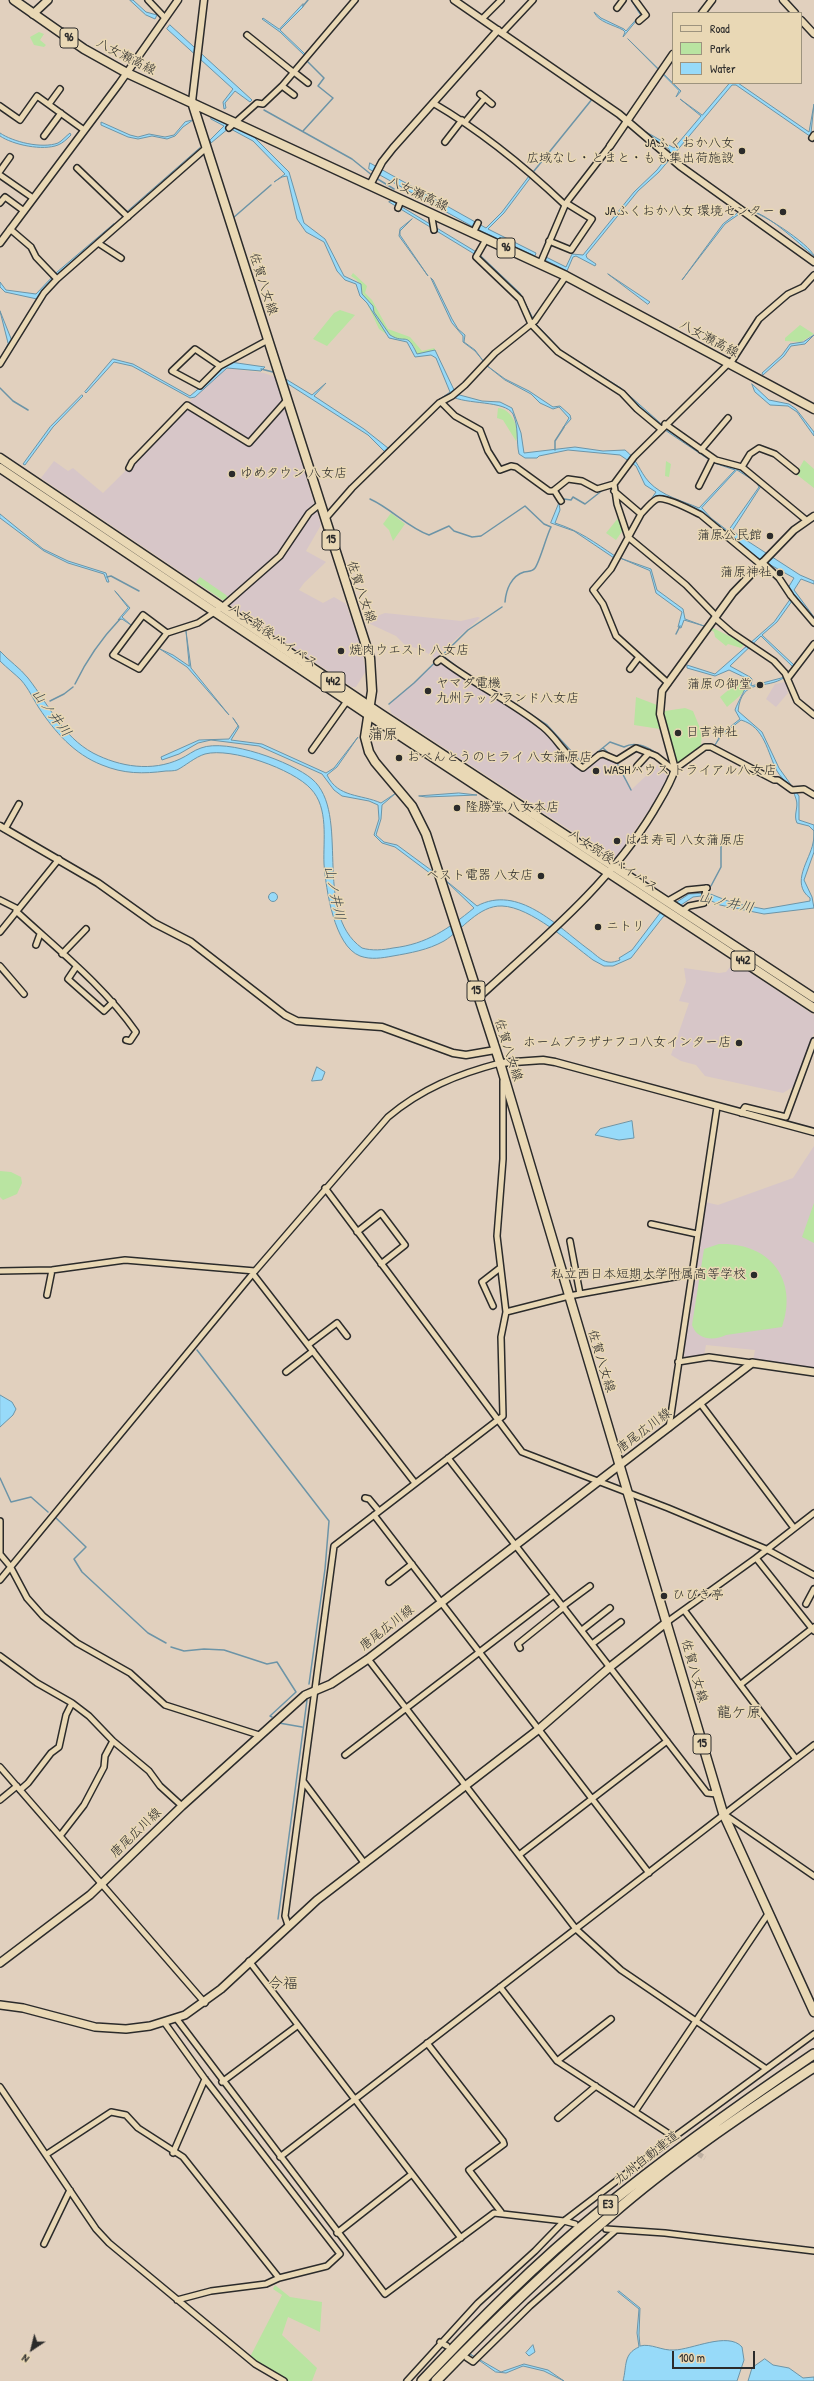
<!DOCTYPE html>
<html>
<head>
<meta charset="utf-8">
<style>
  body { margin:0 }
  #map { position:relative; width:814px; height:2381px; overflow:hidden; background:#e1d0be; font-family:"Patrick Hand",sans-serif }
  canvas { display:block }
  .legend { position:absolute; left:672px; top:12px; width:130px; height:72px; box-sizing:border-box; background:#e9d8b5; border:1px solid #9d937e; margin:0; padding:5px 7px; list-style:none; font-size:12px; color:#2b2b2b }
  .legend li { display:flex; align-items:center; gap:8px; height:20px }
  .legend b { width:20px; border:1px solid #9d937e }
  .north { position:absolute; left:12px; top:2329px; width:40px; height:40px; -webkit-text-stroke:3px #e9d8b5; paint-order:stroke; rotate:215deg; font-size:11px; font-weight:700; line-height:16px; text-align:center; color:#2b2b2b }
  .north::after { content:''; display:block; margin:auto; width:14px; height:18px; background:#2b2b2b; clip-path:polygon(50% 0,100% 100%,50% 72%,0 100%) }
  .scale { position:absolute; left:672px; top:2351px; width:83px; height:18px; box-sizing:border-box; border:2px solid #2b2b2b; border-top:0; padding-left:5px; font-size:12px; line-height:14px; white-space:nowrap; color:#2b2b2b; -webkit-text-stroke:3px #e9d8b5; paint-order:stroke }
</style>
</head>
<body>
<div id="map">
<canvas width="814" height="2381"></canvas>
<ul class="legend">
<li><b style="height:5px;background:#e9d8b5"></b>Road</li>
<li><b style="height:11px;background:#b9e4a1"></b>Park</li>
<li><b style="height:11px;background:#97daf9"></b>Water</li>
</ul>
<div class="north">N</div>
<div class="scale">100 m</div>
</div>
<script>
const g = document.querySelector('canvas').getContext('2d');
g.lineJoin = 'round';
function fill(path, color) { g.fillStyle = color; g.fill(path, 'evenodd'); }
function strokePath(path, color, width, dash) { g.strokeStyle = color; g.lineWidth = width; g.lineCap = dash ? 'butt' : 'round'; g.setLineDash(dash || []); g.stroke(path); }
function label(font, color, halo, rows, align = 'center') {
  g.font = font + ' "Patrick Hand","Klee One",sans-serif'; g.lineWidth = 3; g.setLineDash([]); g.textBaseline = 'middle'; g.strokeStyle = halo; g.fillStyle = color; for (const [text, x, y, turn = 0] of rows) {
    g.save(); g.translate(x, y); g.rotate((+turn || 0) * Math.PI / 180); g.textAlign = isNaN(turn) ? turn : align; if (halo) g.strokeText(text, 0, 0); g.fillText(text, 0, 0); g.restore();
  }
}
fill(new Path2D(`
  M225,368L264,373L275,377L321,525L306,551L326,562L304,583L299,590L323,603L334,597L346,604L360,644L366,671L356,687H352L41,478L54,461L68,471L73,468L103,493L173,424L192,399Z
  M385,613L461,621L478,617L480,618L440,653V662L471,683L540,726L583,769L601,754L615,760L632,789L661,762L668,767L669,774L651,807L616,857L613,858L391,713L389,705L436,662L434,657L420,649L405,645L396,636L366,622V620Z
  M785,682L788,693L776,707L766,699L775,684Z
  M734,962L814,1015V1033L796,1085L783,1093L705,1076L696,1065L681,1061L671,1055L689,1003L679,1001L686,982L684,968L719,973L726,972Z
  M814,1146V1369L753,1361L755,1350L706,1345L704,1356L681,1360L705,1202L718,1205L793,1178Z`), '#d7c6c8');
fill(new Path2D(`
  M39,32L44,34L40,40L46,45L44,47L34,45L30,37Z
  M353,273L367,286L365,293L372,300L388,329L410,337L422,351L434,348L437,353L420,356L415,353V348L408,340H395L379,329C373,317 370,307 362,296C363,286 359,281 351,276Z
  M340,310L355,315L327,346L313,339L334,313Z
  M800,325L814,334L801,342L785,341V338Z
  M498,408C511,408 521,429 516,441L503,420L497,418Z
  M804,460L814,469V488L796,474Z
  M666,461L671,464L669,477L665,476Z
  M391,513L405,524L393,541L389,530L383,524Z
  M619,517L623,530L616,540L606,533Z
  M200,577L226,595L228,598L224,601L196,582Z
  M713,628L745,644L741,648L728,644L726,646L715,637L714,632L711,630Z
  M744,677L748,680C747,692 735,700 727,707L720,697Z
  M636,697L657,705L660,729L634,725Z
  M685,708L693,711L702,733L701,745L678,763L670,743L664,713L665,711Z
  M0,1171L11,1172L21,1177L22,1183L17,1194L3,1200L0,1197Z
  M814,1203V1243L802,1237Z
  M719,1244C769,1242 799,1279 782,1327L726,1335C714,1341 697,1340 692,1325L704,1249Z
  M275,2285L290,2297L322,2302L320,2332L288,2317L282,2335L317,2368L312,2381H287L250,2357L282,2295L273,2289Z`), '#b9e4a1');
const water = new Path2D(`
  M130,0H133L146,12L157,15L155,19L146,15Z
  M631,0L639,8L641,15L623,37L625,32L623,30C614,25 598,22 594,12L601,18L624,29L626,31L640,15Z
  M303,4V7L280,30L305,54L304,55L280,32L262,19L263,18L279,29Z
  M170,25L252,100L250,102L235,91L225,103L226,108L224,109L223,102L233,89L167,29Z
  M628,39L681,91L676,97L679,91Z
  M730,83H738L809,132L814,104L811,133L814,139L736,85H732L659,172L638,191L586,255L587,258L596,264L595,266L576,256L573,257L567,271L545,260L546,257L566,267L572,254L583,255L634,192L657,170L670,153L669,149L629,122L674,148L701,116L680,99L702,115Z
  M212,117L253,136L289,172L304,223L325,239L344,276L361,284L362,294L373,306L374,312L390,335C406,345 406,330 417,354L435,350L456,394L482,401L500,402L512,408L521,433L524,453L575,447L603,451L625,450C638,460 639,471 649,482C662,496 683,501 699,508L735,470L714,463L715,461C735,467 746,471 761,486L732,531L800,575L814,581V584L801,579L794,590L814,617V622L788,588L794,578L758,558L698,511L666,498L649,502L656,492L645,485L636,466L620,455L568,450L539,456L537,458H525L519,454C516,441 519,427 513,414C505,400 466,405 451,396L386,453L368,435L285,382L284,378L312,395L326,383L314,396L364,429L388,448L437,401L450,392L436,358L431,355L415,357L407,342L389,338L367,303L360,296L356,284L345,280L337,271L324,242L306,232L297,219L287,176L282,177L274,182L285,174L253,141L229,128L211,143L210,140L224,126L211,119ZM737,470L756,482L759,487L728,531L711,518L702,508Z
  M193,120L183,127L175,136L167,139L152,136L138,139L128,137L101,125V122L130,135L138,137L149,134L165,137L174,135L185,122Z
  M0,133C13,142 42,149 58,143C62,141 66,136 70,133L71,135C67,139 63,143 58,145C43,151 13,145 0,136Z
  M200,148L202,150L129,214L127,212Z
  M370,163L486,228L502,212L529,176L531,177L504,213L488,229L536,253L535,256L477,229L369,169Z
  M392,201L478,253L520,293L536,324L562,351L621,388L667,429L709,457L708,459L659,426L624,394L567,358L533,325L521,298L476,255L389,202Z
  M743,209C756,208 811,245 814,256C799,244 764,209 745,210L725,224L682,280L723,224Z
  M412,219L400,231V235L428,276L399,236L400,229Z
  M114,224L115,226L49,284L37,299L5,292L0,287V282L6,290L36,294L56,273Z
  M608,274L650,302L648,304Z
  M431,278L433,280L452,319L458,329L465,335L464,342L475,350L484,362L475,351L463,342V336L452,323Z
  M0,311L12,341L0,359L8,344Z
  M814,335L805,344L791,346L784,356L763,375L762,373L782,355L790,344L803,342Z
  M113,359L133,364L190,396L230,362L265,367L261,371L227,368L195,397L190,398L132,366L114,362L86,393L85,392Z
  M486,365L505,379L529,391L553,407L560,406L570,415L571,419L563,428L569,418L559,407L553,409L540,403L531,394L505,380Z
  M752,384L769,400L789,404L796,409L814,432V436L797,412L788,406L770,405L755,392Z
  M82,395L83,396L53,427L25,465L23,464L50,427Z
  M559,503L560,510L555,523C580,531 594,542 615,556L614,558L574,531L551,523Z
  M0,514L43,549L68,561L106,573L109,582H107L104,574L68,563L44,551L0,518Z
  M620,558L651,569L657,590L683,609L685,619L704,626L684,620L681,628L678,627L682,612L656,593L650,571Z
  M115,591L130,608L122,617L131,625L122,619L118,620L128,608Z
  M790,600L792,601L777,622L762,635L794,665V667L790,673L793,667L761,636L730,666L750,677L752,679L751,686L785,677C766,691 742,676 738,711L762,732L779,768L799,796V820L814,825V852L804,880L812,897L814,908L764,914L720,905L701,896L693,897L663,917L631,958L613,966H604L593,960C570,943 531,907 502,906C479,905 462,930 444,941C428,950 410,953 393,956C382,958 371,960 360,956C334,946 326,889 324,864C323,840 329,808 311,789C293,769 231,747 205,754C195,757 185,766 177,770C174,771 168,771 166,771C143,774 124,774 102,765C74,754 55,732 39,708C33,699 29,689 21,680C15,674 7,668 0,661V651C9,661 20,668 28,678C49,705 62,736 93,753C120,767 152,772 180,759C187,756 194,750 201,748C227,738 292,762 312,779C352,813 311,912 362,948C372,951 383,950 393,948C427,944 448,929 474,908L444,879L477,906C518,884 557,926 588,949C594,953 601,961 608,962C612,963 617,961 620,960L619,958L632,950L660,913L689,894L708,893L733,903L764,909L810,901V898C790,883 810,860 813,843C814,839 814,835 814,831L809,826L797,823C793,815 799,807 796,799C793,787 783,781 777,771C767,752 765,727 741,720L722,735L715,745L721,734L740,719L735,710C737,703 749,684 748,679L729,670L715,676L687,668V665L715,674L774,622Z
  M186,631L191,668L229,715L187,667L160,649L173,655L189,666Z
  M233,718L239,727L231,740L262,744L326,773L334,768L358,737L337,767L327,775C338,798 361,794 381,803L396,793L382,805L381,819L376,835L384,842L397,845L435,873V877L395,847L382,843L374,835L379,819L378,805L369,801L342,796L334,790L322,774L259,746L211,740L198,743L179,754L162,760L161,757L199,740L229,739L238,726Z
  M459,793L477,795L426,797L419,796Z
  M268.5 897a4.5 4.5 0 1 1 9 0a4.5 4.5 0 1 1-9 0Z
  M317,1067L325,1072L322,1080L312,1081Z
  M632,1121L634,1138L619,1140L595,1135L600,1129Z
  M0,1395L12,1402L16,1409L13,1415L0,1427Z
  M619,2291L640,2308L639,2335L640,2346C651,2343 662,2351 674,2350C691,2350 728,2331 742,2347L744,2360L737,2381H623C627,2366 623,2354 639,2347L637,2333L639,2309L618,2292Z
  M533,2345L535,2352L529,2356L526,2353Z
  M470,2354L501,2372L524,2364L548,2370L564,2381L544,2371L523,2366L506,2373L496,2372Z
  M765,2359L773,2365L789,2368L803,2378L814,2377V2381H748L752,2368Z`);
fill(water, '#97daf9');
strokePath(water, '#6c94a7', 1);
strokePath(new Path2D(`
  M303,6L308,0
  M438,109L449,116
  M264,110L352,159L373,176
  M303,131L333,98L318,86L324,78L306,60
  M534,171L593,98
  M376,178L394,189
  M233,218L271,185
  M261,369L273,372
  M0,388L13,401L28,410
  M555,450V441L564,427
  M370,499C392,509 407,527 429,535L449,526L454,531L472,537L481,536L525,506L544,524L551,527C546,537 540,561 535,568C532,572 529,571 524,572C511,576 506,590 505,602
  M564,499L571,500L573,497L585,504L604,489
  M107,577L111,576L139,591
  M676,634L680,626
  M442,655L462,671
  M75,684C87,659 101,639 120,619
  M50,701L64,694L73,687
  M389,704L414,683L468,630L502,607
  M521,708L547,725L583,764L610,742L624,747C639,739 656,752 668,762
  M603,748L612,756
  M617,763L631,790
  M713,840L717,843
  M711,886L721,867V845
  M197,1350L329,1521L325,1569L309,1684
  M0,1478L11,1502L31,1497L48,1512
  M56,1518L86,1547L74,1559L82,1572L148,1633L166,1643
  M171,1647L184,1651L204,1649L224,1650L267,1664L277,1662L296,1692L270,1716L272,1717
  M279,1723L302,1727
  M278,1919L307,1700`), '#6c94a7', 1.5);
strokePath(new Path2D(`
  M674,2137L686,2145
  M692,2150L705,2158`), '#bdafa1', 5, [5, 2.5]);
const minor = new Path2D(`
  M148,0L165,18
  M635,0L646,15L639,21
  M617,8L623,0
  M482,19L501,0
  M502,33L533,0
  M247,35L293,72
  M294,72L308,83
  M282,86L294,95
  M480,94L492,104
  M433,103C481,131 524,166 565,205
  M49,104L60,89
  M0,106L20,120L37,96L84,130
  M465,122L485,98
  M229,128L257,103L263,104L282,86L355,0
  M44,136L61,113
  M812,138L814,135
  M445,142L462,120
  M77,168L128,217
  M0,171L10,157
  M0,175L33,198
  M0,203L5,197L24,211
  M566,203L610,146
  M398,208L400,203
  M432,218L434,230
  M10,229L31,247L36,257L57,279
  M475,229L478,223
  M98,243L121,258
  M484,243L476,257L520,299L531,324L558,352L622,393L637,409L661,429
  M540,264L566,203L592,219L571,250L549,241
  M0,364L44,293L57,279L206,148
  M730,364L759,319L788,294L803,287L814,275
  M220,366L195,349L172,371L200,386L220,366L268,340
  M441,402L455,416L480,430L488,451L500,470L511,466L516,467L549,491H553L568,479L582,481L597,489L614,484
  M665,424L716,460L742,467L806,520
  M701,450L728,418
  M742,467L750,454L759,448L775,454L796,471
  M129,468L132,462L187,405L249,443L287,400
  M699,486L713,458
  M554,490L561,501
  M614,491L641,514C646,509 651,502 657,499C665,496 693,511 701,515L760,564
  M641,514L611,569L593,590L603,604L616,636L668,683
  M325,519L352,488L439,403L452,396L465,385L495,353L535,321L566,276
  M762,562L779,578L791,596L814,623
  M716,616L686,585L628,537L617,504L614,484L634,457L729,363
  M715,618L731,632L774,661L785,673L797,701L814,715
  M167,633L143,615L113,655L139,669L167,633L198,623L222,607L280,556L309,513L320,504
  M437,662L441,659C473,684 511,701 543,727C558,739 566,758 583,768L599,755L603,754L617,760L636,748L656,756L675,771
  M630,669L639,657
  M788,678L814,644
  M312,750L347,701
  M637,766L649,753
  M675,769L705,747H711L774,780H778L792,790L804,789L814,795
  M5,829L19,804
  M0,900L18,909
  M666,902L687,890L707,888
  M16,911C57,949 104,986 136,1032L130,1041L126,1040
  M681,912L689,906L704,903L706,888
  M0,932L59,859
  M36,945L40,934
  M62,954L86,929
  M0,966L24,994
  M76,967L68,979L104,1011L113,1002
  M741,1113L745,1107L786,1117L814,1041
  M325,1188L522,1452L668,1508L766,1549L814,1575
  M651,1224L697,1234
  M357,1232L381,1213L405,1245L381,1264
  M570,1241L580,1294
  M0,1271L52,1270L125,1260L255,1271
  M253,1274L415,1483
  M47,1295L52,1270
  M493,1306L482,1282L500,1268
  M506,1312L569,1296L691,1274
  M308,1345L337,1323L347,1336
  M678,1362L709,1357L752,1363
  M286,1372L313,1351
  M700,1403L794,1528
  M669,1428L717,1107
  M448,1458L707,1793L717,1794
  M365,1498L369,1499L379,1511
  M374,1515L649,1873
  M0,1521V1553
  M0,1554L10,1566L27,1598L43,1616L77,1643L130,1673L165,1705L259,1735
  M756,1558L814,1631
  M0,1580L255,1271L388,1117C421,1089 458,1074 500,1063
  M389,1582L412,1564
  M806,1604L814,1589
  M563,1606L590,1586
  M684,1610L796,1759
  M667,1622L756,1558L814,1513
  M582,1630L610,1608
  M592,1644L621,1622
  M520,1648L518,1644L564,1607
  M0,1656L37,1683L72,1703L89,1716L113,1741L149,1771L160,1786L182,1806
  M368,1659L576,1929L621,1970L765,2068
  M741,1684L814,1627
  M345,1755L554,1595
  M0,1767L205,2003
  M303,1781L365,1864
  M20,1790L28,1783L51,1753L59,1747L66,1715L72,1703
  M0,1800L17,1786
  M724,1814L814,1876
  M60,1836L84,1805L104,1767L105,1756L113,1741
  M519,1855L667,1741
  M288,1925L285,1916L334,1546L503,1416L501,1337L506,1312L497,1236L503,1159V1081
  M249,1961L461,2238
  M500,1987L557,2061L674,2137
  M176,2018L385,2294L494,2213L564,2221L575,2224
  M164,2022L205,2079L340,2254L327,2266L279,2278L266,2284L211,2291L177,2300
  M427,2043L503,2141L504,2144L469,2170L501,2212
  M557,2061L611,2019
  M222,2082L297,2026
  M0,2087L96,2229L109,2243L255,2364L284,2381
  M636,2110L768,1914
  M558,2118L596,2086
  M173,2153L205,2079
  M47,2154L111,2112L126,2115L138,2128L183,2157L279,2278
  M280,2157L814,1745
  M606,2229L665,2233L814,2251
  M337,2233L412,2174
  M44,2244L70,2190
  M440,2342L447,2346
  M467,2358L473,2362L530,2306L616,2230
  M407,2381L478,2303L535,2251L564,2221L674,2137L814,2034`);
const tertiary = new Path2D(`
  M454,0L619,114L680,166L814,262
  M783,0L795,13
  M702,13L712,0
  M801,20L814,34
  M192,102L204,0
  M610,146L673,54
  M370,185L382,162L393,148L498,30
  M0,243L119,84L178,0
  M0,826L98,883L154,923L191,942L285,1015L297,1021L382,1027L453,1053L466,1055L495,1050
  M478,998C541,940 608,886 653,812C661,798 670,785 675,769L660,714L662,691L733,593L794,530L814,516
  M500,1063L543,1060L555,1062L814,1132`);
const secondary = new Path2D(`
  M33,14L48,0
  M0,1963L90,1895L182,1806L305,1695L331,1684L368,1659L752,1363L814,1372
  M0,2005L23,2008L95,2027L126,2029L150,2026L185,2015L221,1989L317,1900L539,1729L610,1667L667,1622`);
const primary = new Path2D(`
  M14,0L84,49L127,73L566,276L814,409
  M192,102L370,658L372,691L365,737L369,752L375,762L412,806L426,834L500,1063L723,1813L814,2012`);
const trunk = new Path2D(`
  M0,458L381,714L814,998
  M0,468L367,714L814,1008`);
const motorway = new Path2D(`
  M422,2381C478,2322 536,2263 599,2212C668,2155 740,2104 814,2054
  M436,2381C492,2323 550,2267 611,2215C674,2160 745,2113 814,2067`);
strokePath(minor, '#2b2b2b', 8);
strokePath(tertiary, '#2b2b2b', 9);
strokePath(secondary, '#2b2b2b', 10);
strokePath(primary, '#2b2b2b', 11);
strokePath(trunk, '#2b2b2b', 11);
strokePath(motorway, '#2b2b2b', 12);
strokePath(minor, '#e9d8b5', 5);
strokePath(tertiary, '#e9d8b5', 6);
strokePath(secondary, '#e9d8b5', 7);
strokePath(primary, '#e9d8b5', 8);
strokePath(trunk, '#e9d8b5', 8);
strokePath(motorway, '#e9d8b5', 9);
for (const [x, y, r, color] of [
  [742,151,4,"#2b2b2b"],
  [783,212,4,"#2b2b2b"],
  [232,474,4,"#2b2b2b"],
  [770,536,4,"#2b2b2b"],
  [780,573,4,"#2b2b2b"],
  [341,651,4,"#2b2b2b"],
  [760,685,4,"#2b2b2b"],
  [428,691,4,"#2b2b2b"],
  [678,733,4,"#2b2b2b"],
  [399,758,4,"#2b2b2b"],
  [596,771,4,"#2b2b2b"],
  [457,808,4,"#2b2b2b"],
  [617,841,4,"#2b2b2b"],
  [541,876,4,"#2b2b2b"],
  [598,927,4,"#2b2b2b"],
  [739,1043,4,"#2b2b2b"],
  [754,1275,4,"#2b2b2b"],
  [664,1596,4,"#2b2b2b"]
]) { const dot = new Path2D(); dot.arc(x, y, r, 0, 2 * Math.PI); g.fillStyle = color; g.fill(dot); strokePath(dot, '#e9d8b5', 1.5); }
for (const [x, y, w] of [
  [69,38,18],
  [506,248,18],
  [331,540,18],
  [333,682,24],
  [743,961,24],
  [476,991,18],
  [702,1744,18],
  [608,2205,20]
]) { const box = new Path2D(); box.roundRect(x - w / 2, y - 10, w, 20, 3); g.fillStyle = '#e9d8b5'; g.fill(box); strokePath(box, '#2b2b2b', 1); }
label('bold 12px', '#2b2b2b', null, [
  ["96",69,38],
  ["96",506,248],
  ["15",331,540],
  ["442",333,682],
  ["442",743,961],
  ["15",476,991],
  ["15",702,1744],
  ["E3",608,2205]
]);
label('13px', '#2b2b2b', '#e9d8b5', [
  ["八女瀬高線",126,57,27],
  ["八女瀬高線",418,194,25],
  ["佐賀八女線",263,284,72],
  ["八女瀬高線",709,339,28],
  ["佐賀八女線",361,592,71],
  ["八女筑後バイパス",273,636,34],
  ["八女筑後バイパス",613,861,33],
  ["佐賀八女線",508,1050,72],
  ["佐賀八女線",601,1361,73],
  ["唐尾広川線",644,1431,-37],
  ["唐尾広川線",387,1628,-38],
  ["佐賀八女線",694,1671,74],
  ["唐尾広川線",136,1833,-44],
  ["九州自動車道",647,2158,-38]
]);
label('13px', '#2b2b2b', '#e9d8b5', [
  ["JAふくおか八女",734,144,"right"],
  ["広域なし・とまと・もも集出荷施設",734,159,"right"],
  ["JAふくおか八女 環境センター",775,212,"right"],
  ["ゆめタウン 八女店",240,474],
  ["蒲原公民館",762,536,"right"],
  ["蒲原神社",772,573,"right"],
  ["焼肉ウエスト 八女店",349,651],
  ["ヤマダ電機",436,684],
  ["九州テックランド八女店",436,699],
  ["蒲原の御堂",752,685,"right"],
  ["日吉神社",686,733],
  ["おべんとうのヒライ 八女蒲原店",407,758],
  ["WASHハウス トライアル八女店",604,771],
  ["隆勝堂 八女本店",465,808],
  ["はま寿司 八女蒲原店",625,841],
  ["ベスト電器 八女店",533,876,"right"],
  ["ニトリ",606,927],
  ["ホームプラザナフコ八女インター店",731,1043,"right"],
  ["私立西日本短期大学附属高等学校",746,1275,"right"],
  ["ひびき亭",672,1596]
], 'left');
label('italic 14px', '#3b454a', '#e9d8b5', [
  ["山ノ井川",51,713,53],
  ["山ノ井川",334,893,78],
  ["山ノ井川",726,903,12]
]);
label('15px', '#2b2b2b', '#e9d8b5', [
  ["蒲原",383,735],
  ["龍ケ原",739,1713],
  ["今福",283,1984]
]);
</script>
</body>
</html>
